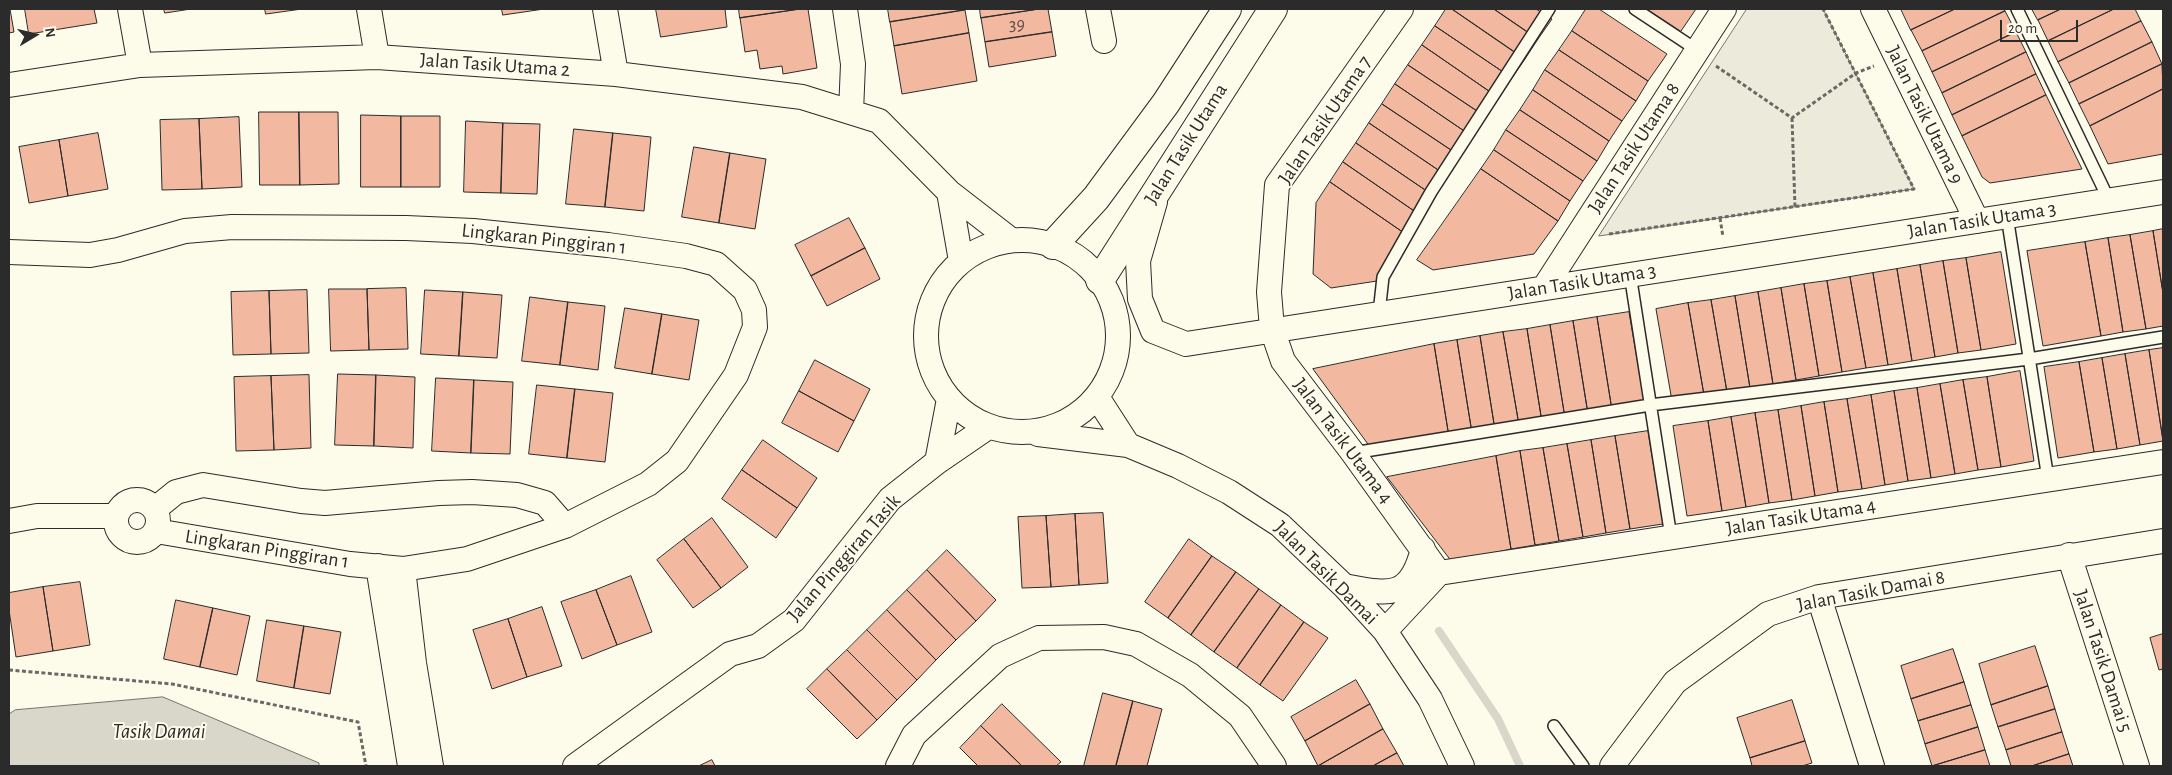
<!DOCTYPE html>
<html>
<head>
<meta charset="utf-8">
<style>
  body { margin:0 }
  #map { position:relative; width:2172px; height:775px; overflow:hidden; background:#fdfbea; font-family:"Alegreya Sans",sans-serif }
  canvas { display:block }
  .frame { position:absolute; inset:0; border:10px solid #2b2b2b; pointer-events:none }
  .north { position:absolute; left:10px; top:10px; width:50px; height:50px; -webkit-text-stroke:4px #fdfbea; paint-order:stroke; rotate:81deg; font-size:14px; font-weight:700; line-height:20px; text-align:center; color:#2b2b2b }
  .north::after { content:''; display:block; margin:auto; width:18px; height:22px; background:#2b2b2b; clip-path:polygon(50% 0,100% 100%,50% 72%,0 100%) }
  .scale { position:absolute; left:2000px; top:20px; width:78px; height:22px; box-sizing:border-box; border:2px solid #2b2b2b; border-top:0; padding-left:6px; font-size:15px; line-height:18px; white-space:nowrap; color:#2b2b2b; -webkit-text-stroke:4px #fdfbea; paint-order:stroke }
</style>
</head>
<body>
<div id="map">
<canvas width="2172" height="775"></canvas>
<div class="frame"></div>
<div class="north">N</div>
<div class="scale">20 m</div>
</div>
<script>
const g = document.querySelector('canvas').getContext('2d');
g.lineJoin = 'round';
function fill(path, color) { g.fillStyle = color; g.fill(path, 'evenodd'); }
function strokePath(path, color, width, dash) { g.strokeStyle = color; g.lineWidth = width; g.lineCap = dash ? 'butt' : 'round'; g.setLineDash(dash || []); g.stroke(path); }
function label(font, color, halo, rows, align = 'center') {
  g.font = font + ' "Alegreya Sans",sans-serif'; g.lineWidth = 4; g.setLineDash([]); g.textBaseline = 'middle'; g.strokeStyle = halo; g.fillStyle = color; for (const [text, x, y, turn = 0] of rows) {
    g.save(); g.translate(x, y); g.rotate((+turn || 0) * Math.PI / 180); g.textAlign = isNaN(turn) ? turn : align; if (halo) g.strokeText(text, 0, 0); g.fillText(text, 0, 0); g.restore();
  }
}
const green = new Path2D(`
  M1747,9H1823L1914,189L1599,236Z`);
fill(green, '#ecebdb');
strokePath(green, '#74746e', 1);
const water = new Path2D(`
  M163,697L319,763V766H9V714L15,710Z`);
fill(water, '#d8d7c9');
strokePath(water, '#74746e', 1);
strokePath(new Path2D(`
  M1439,631L1498,719L1520,766`), '#d8d7c9', 8);
const building = new Path2D(`
  M9,9H10L14,32L9,33Z
  M25,9H94L97,23L29,34Z
  M164,9H191L165,13Z
  M265,9H302L266,14Z
  M502,9H544L503,15Z
  M656,9H725L727,27L661,37Z
  M739,9H800L740,18Z
  M800,9H808L817,68L783,74L782,66L760,69L757,50L745,52L740,18Z
  M888,9H965V10L890,22Z
  M980,9H1039L981,18Z
  M1039,9H1048L1052,32L985,42L981,18Z
  M1446,9H1452L1525,59L1512,78L1435,26Z
  M1452,9H1494L1538,39L1525,59Z
  M1494,9H1536L1552,19L1538,39Z
  M1586,9H1599L1667,54L1648,81L1572,31Z
  M1647,9H1696L1681,31Z
  M1901,9H1955L1911,30Z
  M1955,9H2004L2005,11L1922,51L1911,30Z
  M2032,9H2061L2038,20Z
  M2061,9H2114L2048,41L2038,20Z
  M2114,9H2135L2141,21L2058,62L2048,41Z
  M965,10L969,33L894,46L890,22Z
  M2005,11L2016,32L1932,72L1922,51Z
  M2141,21L2152,42L2069,83L2058,62Z
  M1435,26L1512,78L1499,98L1422,45Z
  M1572,31L1648,81L1636,101L1559,50Z
  M1052,32L1056,56L989,67L985,42Z
  M2016,32L2026,52L1942,93L1932,72Z
  M969,33L977,81L902,94L894,46Z
  M2152,42L2162,64L2079,104L2069,83Z
  M1422,45L1499,98L1486,117L1408,65Z
  M1559,50L1636,101L1622,121L1545,70Z
  M2026,52L2036,74L1952,115L1942,93Z
  M2162,64L2163,89L2090,126L2079,104Z
  M1408,65L1486,117L1473,137L1395,84Z
  M1545,70L1622,121L1609,141L1533,90Z
  M2036,74L2046,95L1962,136L1952,115Z
  M1395,84L1473,137L1460,156L1382,104Z
  M2163,89V154L2108,164L2090,126Z
  M1533,90L1609,141L1597,161L1520,110Z
  M2046,95L2082,169L1990,183L1982,177L1962,136Z
  M1382,104L1460,156L1447,176L1369,123Z
  M1520,110L1597,161L1583,181L1506,130Z
  M259,112H299L300,185H260Z
  M299,112H338L339,184L300,185Z
  M361,115L401,116V187H361Z
  M401,116H440V187H401Z
  M239,117L242,187L202,189L199,119Z
  M199,119L202,189L162,190L160,120Z
  M466,121L503,123L501,193L464,192Z
  M503,123L540,124L537,194L501,193Z
  M1369,123L1447,176L1434,196L1356,143Z
  M574,129L613,133L605,207L566,204Z
  M1506,130L1583,181L1570,201L1494,150Z
  M98,133L108,189L68,196L59,140Z
  M613,133L651,137L644,211L605,207Z
  M59,140L68,196L29,203L19,147Z
  M1356,143L1434,196L1420,215L1343,162Z
  M694,147L730,153L719,223L682,217Z
  M1494,150L1570,201L1558,221L1481,169Z
  M730,153L766,159L755,229L719,223Z
  M1343,162L1420,215L1407,235L1330,182Z
  M1481,169L1558,221L1534,254L1433,270L1417,260Z
  M1330,182L1407,235L1377,281L1331,288L1313,274L1316,203Z
  M849,218L865,248L811,276L795,245Z
  M2163,229V293L2153,231Z
  M2153,231L2163,293V326L2146,329L2130,235Z
  M2130,235L2146,329L2123,332L2108,238Z
  M2108,238L2123,332L2101,336L2085,242Z
  M2085,242L2101,336L2043,346L2027,251Z
  M865,248L880,279L827,306L811,276Z
  M2001,252L2016,344L1981,350L1966,258Z
  M1966,258L1981,350L1958,353L1943,261Z
  M1943,261L1958,353L1935,357L1920,265Z
  M1920,265L1935,357L1912,361L1897,269Z
  M1897,269L1912,361L1888,365L1873,273Z
  M1873,273L1888,365L1866,368L1850,277Z
  M1850,277L1866,368L1842,372L1827,281Z
  M1827,281L1842,372L1819,376L1804,284Z
  M1804,284L1819,376L1796,380L1781,288Z
  M406,288L408,349L369,350L367,289Z
  M1781,288L1796,380L1773,384L1758,292Z
  M329,289H367L369,350L331,351Z
  M307,290L309,353L271,354L269,291Z
  M425,290L463,292L459,356L421,354Z
  M269,291L271,354L233,355L231,292Z
  M463,292L502,295L497,358L459,356Z
  M1758,292L1773,384L1750,388L1735,296Z
  M1735,296L1750,388L1727,392L1711,300Z
  M530,297L568,302L560,365L522,361Z
  M1711,300L1727,392L1704,395L1688,303Z
  M568,302L605,306L598,370L560,365Z
  M1688,303L1704,395L1672,401L1656,309Z
  M625,308L662,314L652,374L615,368Z
  M1629,312L1645,405L1612,410L1597,317Z
  M662,314L699,320L689,380L652,374Z
  M1597,317L1612,410L1588,414L1573,321Z
  M1573,321L1588,414L1565,418L1550,325Z
  M1550,325L1565,418L1542,422L1527,329Z
  M1527,329L1542,422L1519,425L1503,332Z
  M1503,332L1519,425L1495,430L1480,336Z
  M1480,336L1495,430L1472,433L1457,340Z
  M1457,340L1472,433L1449,437L1434,344Z
  M1434,344L1449,437L1373,451L1313,369Z
  M2163,348V440L2149,350Z
  M2149,350L2163,441L2140,445L2125,354Z
  M2125,354L2140,445L2117,449L2102,358Z
  M2102,358L2117,449L2094,452L2079,362Z
  M815,360L870,389L854,421L799,391Z
  M2079,362L2094,452L2058,458L2044,367Z
  M2020,371L2034,461L2001,467L1987,377Z
  M338,374L376,375L374,446L335,445Z
  M309,375L311,448L274,450L271,376Z
  M376,375L415,377L413,448L374,446Z
  M271,376L274,450L236,451L234,377Z
  M1987,377L2001,467L1978,470L1963,380Z
  M436,378L474,380L471,453L432,451Z
  M474,380L513,382L510,454L471,453Z
  M1963,380L1978,470L1955,474L1940,384Z
  M1940,384L1955,474L1931,478L1917,388Z
  M537,385L575,389L567,458L529,454Z
  M1917,388L1931,478L1908,481L1894,391Z
  M575,389L613,393L605,462L567,458Z
  M799,391L854,421L838,452L782,423Z
  M1894,391L1908,481L1885,485L1871,395Z
  M1871,395L1885,485L1862,489L1847,399Z
  M1847,399L1862,489L1838,492L1824,402Z
  M1824,402L1838,492L1815,496L1801,406Z
  M1801,406L1815,496L1792,500L1778,410Z
  M1778,410L1792,500L1769,503L1755,413Z
  M1755,413L1769,503L1746,507L1731,417Z
  M1731,417L1746,507L1722,511L1708,421Z
  M1708,421L1722,511L1687,516L1673,426Z
  M1648,431L1663,524L1630,529L1615,436Z
  M1615,436L1630,529L1606,533L1591,440Z
  M763,440L817,478L797,508L742,470Z
  M1591,440L1606,533L1583,537L1567,444Z
  M1567,444L1583,537L1559,541L1543,448Z
  M1543,448L1559,541L1535,545L1520,451Z
  M1520,451L1535,545L1511,549L1496,456Z
  M1496,456L1511,549L1452,562L1387,477Z
  M742,470L797,508L776,538L722,499Z
  M1103,513L1108,583L1079,585L1075,514Z
  M1075,514L1079,585L1051,587L1046,516Z
  M1046,516L1051,587L1022,588L1018,517Z
  M712,518L748,567L721,588L684,539Z
  M684,539L721,588L693,608L657,560Z
  M1189,539L1212,556L1168,618L1145,602Z
  M947,550L996,600L976,621L927,570Z
  M1212,556L1236,572L1191,635L1168,618Z
  M927,570L976,621L956,640L907,590Z
  M1236,572L1259,589L1214,652L1191,635Z
  M631,576L652,632L617,645L596,590Z
  M80,582L90,645L53,651L43,587Z
  M43,587L53,651L16,657L9,610V593Z
  M1259,589L1281,605L1237,668L1214,652Z
  M596,590L617,645L582,659L561,602Z
  M907,590L956,640L936,660L887,610Z
  M176,600L213,608L200,667L164,659Z
  M1281,605L1304,622L1260,685L1237,668Z
  M542,607L562,666L527,677L508,619Z
  M213,608L250,616L237,675L200,667Z
  M887,610L936,660L917,680L867,630Z
  M508,619L527,677L492,689L473,630Z
  M267,620L304,626L294,688L257,681Z
  M1304,622L1328,638L1283,701L1260,685Z
  M304,626L341,632L330,694L294,688Z
  M867,630L917,680L897,700L847,650Z
  M2163,634V669L2159,670L2150,638Z
  M2035,646L2048,686L1991,705L1979,664Z
  M1953,649L1964,682L1911,699L1901,666Z
  M847,650L897,700L877,720L827,669Z
  M827,669L877,720L857,739L807,689Z
  M1356,680L1370,704L1305,741L1291,717Z
  M1964,682L1971,705L1918,721L1911,699Z
  M2048,686L2055,709L1998,727L1991,705Z
  M1103,693L1133,701L1116,766H1084Z
  M1792,700L1805,741L1750,758L1737,718Z
  M1133,701L1162,709L1147,766H1116Z
  M1002,704L1061,762L1056,766H1022L981,726Z
  M1370,704L1383,729L1318,766L1305,741Z
  M1971,705L1978,727L1925,744L1918,721Z
  M2055,709L2062,732L2006,750L1998,727Z
  M981,726L1022,766H978L960,748Z
  M1978,727L1985,750L1932,766L1925,744Z
  M1383,729L1397,753L1373,766H1318Z
  M2062,732L2069,754L2032,766H2011L2006,750Z
  M1805,741L1812,763L1802,766H1752L1750,758Z
  M1985,750L1990,766H1932Z
  M1397,753L1404,766H1373Z
  M2069,754L2073,766H2032Z
  M712,760L715,766H699Z`);
fill(building, '#f2b8a0');
strokePath(building, '#2b2b2b', 1);
const lane = new Path2D(`
  M1635,9L1697,50
  M2017,9L2109,200
  M2007,216L2048,479
  M1630,274L1671,537
  M1379,313L1383,277L1431,192L1549,9
  M1353,453L1650,405L2029,359L2163,337
  M1554,726L1583,766`);
const street = new Path2D(`
  M130,9L140,65
  M369,9L377,57
  M605,9L616,74
  M845,9L853,64L851,112
  M1098,9L1104,41
  M1401,9L1277,185L1269,292L1272,329L1283,361L1353,453L1439,573
  M1873,9L1977,221
  M9,85L140,65L377,57L616,74L802,97L879,121L949,192L1011,240
  M949,192L961,261
  M1155,202L1138,261L1140,299L1153,331L1186,344L2163,192
  M926 336a96 96 0 1 1 192 0a96 96 0 1 1-192 0Z
  M9,252L90,255L118,250L185,231L232,227L406,228L473,231L608,245L686,256L716,264L745,290L754,310L755,327L736,375L677,461L648,484L565,526L467,559L403,569L350,564L156,531
  M1544,288L1724,9
  M1097,397L1128,445
  M1038,434L1128,445L1178,466L1229,492L1280,525L1344,586L1385,631L1430,699L1462,766
  M937,462L949,399
  M116 521a21 21 0 1 1 42 0a21 21 0 1 1-42 0Z
  M155,509L176,492L203,485L301,501L325,503L439,493L472,492L517,495L545,503L565,526
  M9,521L37,516H116
  M2069,555L2137,766
  M378,566L410,766
  M403,569L414,663L431,766
  M1344,586C1388,594 1410,601 1423,549
  M1819,597L1872,766
  M1385,631L1439,573L2163,462
  M575,766L730,654L758,646L794,620L890,499L937,462L988,427
  M898,766L914,735L1000,656L1039,638L1104,637L1136,644L1190,675L1240,716L1274,766
  M1612,766L1675,682L1768,614L1819,597L2163,541`);
const secondary = new Path2D(`
  M1053,245L1096,198L1166,103L1227,9
  M1100,280L1273,9`);
strokePath(lane, '#2b2b2b', 14);
strokePath(street, '#2b2b2b', 26);
strokePath(secondary, '#2b2b2b', 30);
strokePath(new Path2D(`
  M1716,66L1792,118L1856,73L1874,66
  M1792,118L1795,207
  M1720,218L1723,237
  M1609,234L1914,189L1823,9
  M9,670L172,684L358,722L366,766`), '#6a6964', 3, [4, 2.5]);
strokePath(lane, '#fdfbea', 11);
strokePath(street, '#fdfbea', 24);
strokePath(secondary, '#fdfbea', 28);
label('18px', '#5d4e48', null, [
  ["39",1017,25]
]);
label('20px', '#2b2b2b', '#fdfbea', [
  ["Jalan Tasik Utama 2",495,65,4],
  ["Jalan Tasik Utama 9",1925,115,64],
  ["Jalan Tasik Utama 7",1325,120,-56],
  ["Jalan Tasik Utama",1186,144,-58],
  ["Jalan Tasik Utama 8",1634,148,-57],
  ["Jalan Tasik Utama 3",1982,220,-9],
  ["Lingkaran Pinggiran 1",544,239,6],
  ["Jalan Tasik Utama 3",1582,282,-9],
  ["Jalan Tasik Utama 4",1343,441,53],
  ["Jalan Tasik Utama 4",1801,517,-9],
  ["Lingkaran Pinggiran 1",267,549,9],
  ["Jalan Pinggiran Tasik",844,558,-49],
  ["Jalan Tasik Damai",1326,573,45],
  ["Jalan Tasik Damai 8",1871,591,-11],
  ["Jalan Tasik Damai 5",2103,661,72]
]);
label('italic 21px', '#2b2b2b', '#fdfbea', [
  ["Tasik Damai",159,732]
]);
</script>
</body>
</html>
